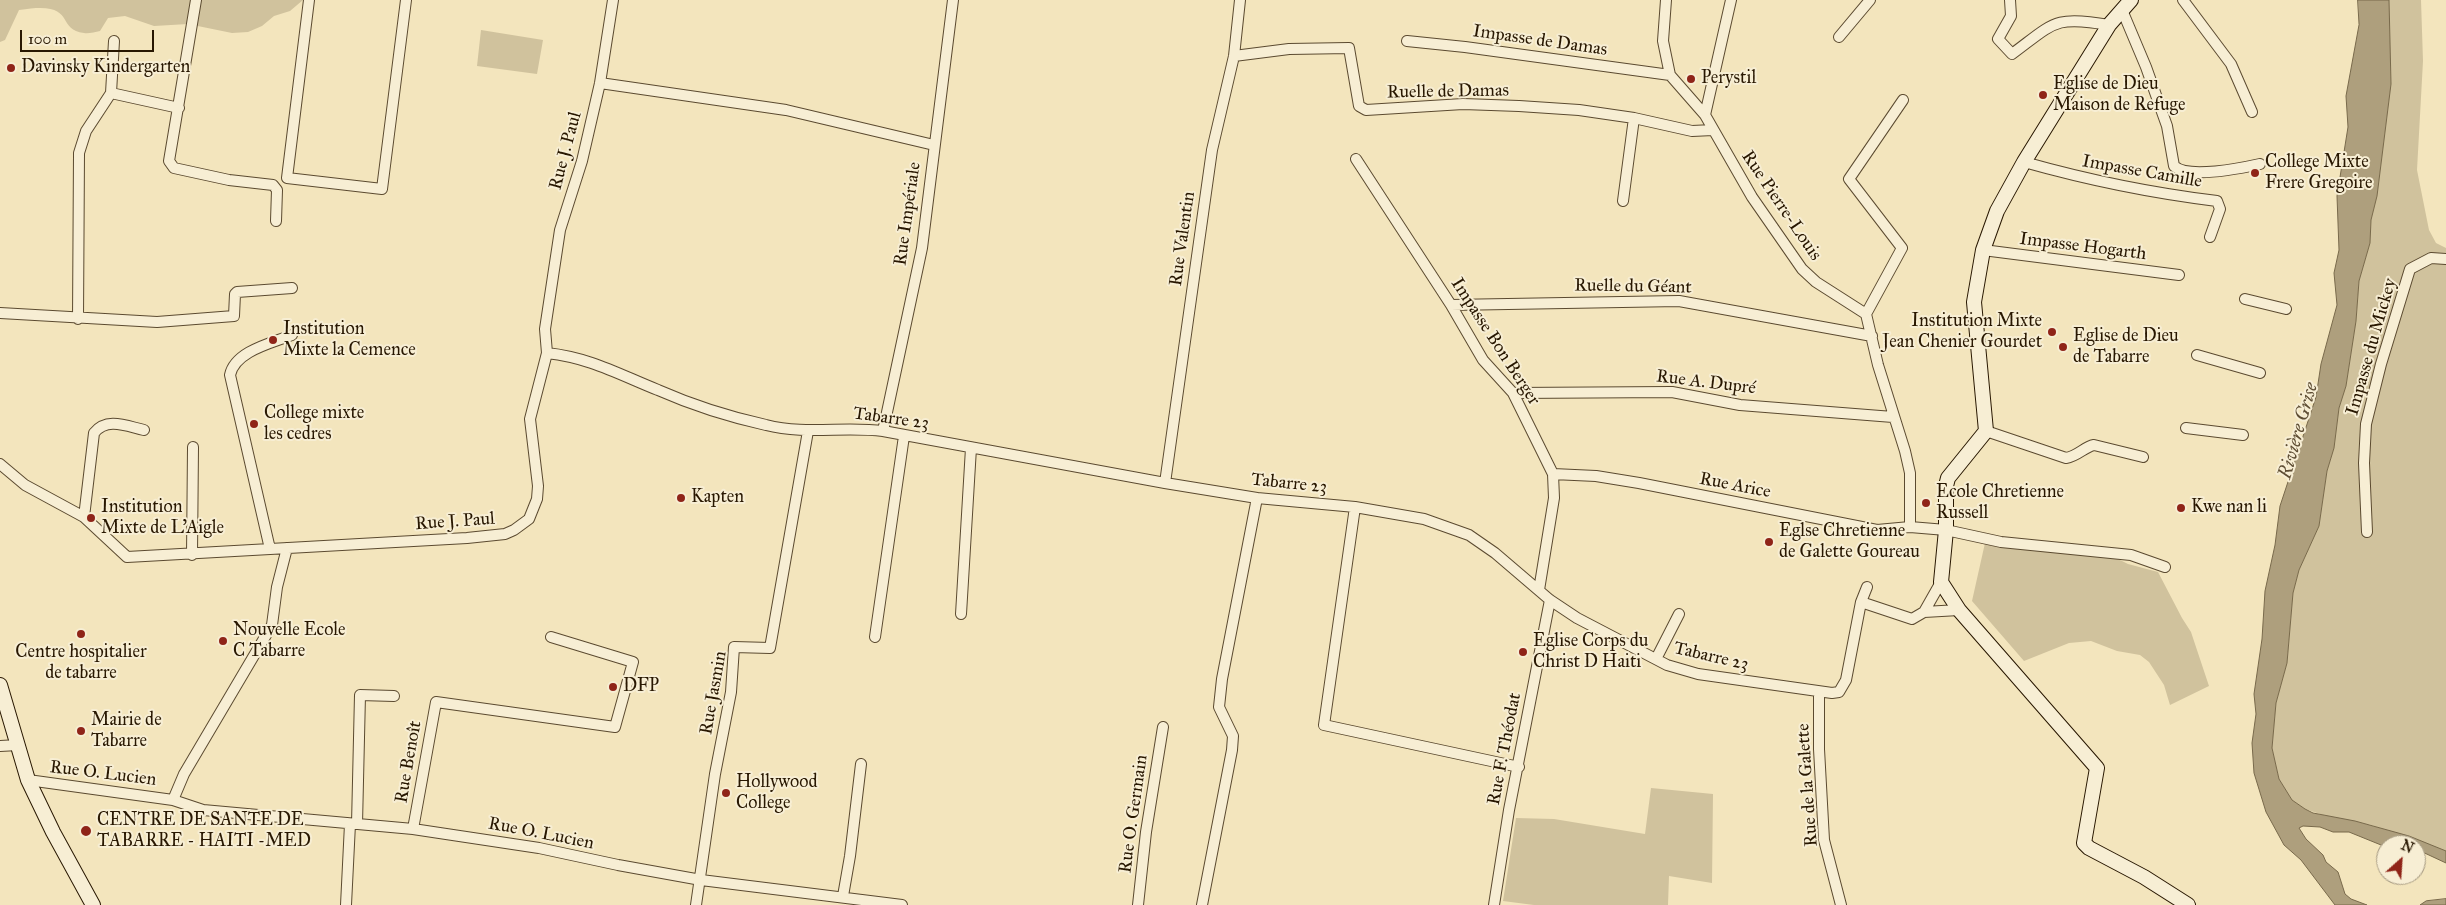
<!DOCTYPE html>
<html>
<head>
<meta charset="utf-8">
<style>
  body { margin:0 }
  #map { position:relative; width:2446px; height:905px; overflow:hidden; background:#f3e5bd; font-family:"IM FELL Great Primer",serif }
  canvas { display:block }
  .north { position:absolute; left:2376px; top:835px; width:50px; height:50px; box-sizing:border-box; background:#f7eed4; border:1px solid #a49880; border-radius:50%; rotate:26deg; font-size:14px; font-weight:700; line-height:20px; text-align:center; color:#281701 }
  .north::after { content:''; display:block; margin:auto; width:18px; height:22px; background:#8f2418; clip-path:polygon(50% 0,100% 100%,50% 72%,0 100%) }
  .scale { position:absolute; left:20px; top:30px; width:134px; height:22px; box-sizing:border-box; border:2px solid #281701; border-top:0; padding-left:6px; font-size:15px; line-height:18px; white-space:nowrap; color:#281701; -webkit-text-stroke:4px #f7eed4; paint-order:stroke }
</style>
</head>
<body>
<div id="map">
<canvas width="2446" height="905"></canvas>
<div class="north">N</div>
<div class="scale">100 m</div>
</div>
<script>
const g = document.querySelector('canvas').getContext('2d');
g.lineJoin = 'round';
function fill(path, color) { g.fillStyle = color; g.fill(path, 'evenodd'); }
function strokePath(path, color, width, dash) { g.strokeStyle = color; g.lineWidth = width; g.lineCap = dash ? 'butt' : 'round'; g.setLineDash(dash || []); g.stroke(path); }
function label(font, color, halo, rows, align = 'center') {
  g.font = font + ' "IM FELL Great Primer",serif'; g.lineWidth = 4; g.setLineDash([]); g.textBaseline = 'middle'; g.strokeStyle = halo; g.fillStyle = color; for (const [text, x, y, turn = 0] of rows) {
    g.save(); g.translate(x, y); g.rotate((+turn || 0) * Math.PI / 180); g.textAlign = isNaN(turn) ? turn : align; if (halo) g.strokeText(text, 0, 0); g.fillText(text, 0, 0); g.restore();
  }
}
fill(new Path2D(`
  M0,0H303L290,11L274,16L262,26L248,32L232,33L188,24L154,26L125,16L108,18L100,31C95,32 88,34 84,33C54,29 79,0 19,10L5,40L0,42Z
  M2389,0H2421L2423,61L2417,170L2429,230L2436,243L2446,248V851L2371,825L2329,817L2305,809L2292,800L2279,779L2272,748L2276,703L2287,663L2293,593L2299,570L2319,526L2327,471L2334,448L2339,408L2346,386L2356,321L2359,281L2370,243L2371,220L2377,196L2391,84Z
  M481,30L543,40L537,74L477,66Z
  M1985,543L2114,557L2128,564L2158,572L2182,618L2191,632L2209,686L2170,705L2164,685L2149,662L2140,655L2117,651L2091,641L2069,643L2024,661L1972,601Z
  M1651,788L1713,794L1712,883L1669,876L1668,905H1534L1503,901L1516,818L1554,819L1645,834Z`), '#d0c29d');
const water = new Path2D(`
  M2358,0H2389L2391,84L2377,196L2371,220L2370,243L2359,281L2356,321L2346,386L2339,408L2334,448L2327,471L2319,526L2299,570L2293,593L2287,663L2276,703L2272,748L2279,779L2292,800L2305,809L2313,813L2355,821L2409,836L2446,851V863L2416,849V845H2386V847L2349,832H2333L2320,827L2303,826L2299,828L2306,839L2323,855L2326,862L2338,872L2345,894L2351,899L2367,905H2335L2301,860L2284,845L2266,812L2254,773L2252,743L2256,714L2254,694L2262,639L2265,591L2275,545L2280,506L2316,397L2321,364L2337,305L2334,273L2339,250L2337,196L2348,127L2346,96L2359,25Z
  M2446,899V905H2420L2426,901Z`);
fill(water, '#ae9f7d');
strokePath(water, '#78694b', 1);
const street = new Path2D(`
  M196,0L169,161L174,168L229,180L273,185L277,190L276,221
  M309,0L287,178L382,189L406,0
  M1666,0L1663,41L1670,75L1705,115L1752,197L1802,269L1816,282L1866,314L1878,365L1905,451L1910,473V527L1946,530L2001,542L2131,555L2165,567
  M2010,0L2011,16L1998,39L2012,54C2054,23 2054,15 2109,25
  M2183,0L2231,64L2252,112
  M2122,10L2146,67L2167,126L2174,166C2188,179 2242,168 2260,164
  M1839,37L1870,0
  M1407,41L1465,47L1670,75
  M1234,56L1289,49L1349,48L1359,106L1366,110L1463,104L1519,106L1579,110L1634,118L1692,131L1713,130
  M600,83L786,110L934,145
  M111,93L114,41
  M1705,115L1731,0
  M1356,159L1451,305L1483,360L1513,393L1553,474L1554,498L1539,590
  M2024,162C2088,180 2151,193 2217,201L2220,209L2210,237
  M1623,201L1634,118
  M1983,250L2179,275
  M2245,299L2286,309
  M1451,305L1679,301L1872,336
  M0,313L157,322L234,316L235,294L237,292L292,288
  M1866,314L1902,248L1849,179L1903,100
  M78,319L79,153L86,131L111,93L179,108
  M547,353C591,358 618,374 658,390C692,405 730,417 766,425C805,435 844,426 883,431L1165,483L1257,498L1355,507L1424,519L1469,535L1495,553L1550,600L1577,618L1667,665L1698,674L1832,693L1839,692L1846,680L1861,602L1912,619L1924,612L1941,582
  M2197,355L2260,373
  M1513,393L1672,392L1740,405L1893,417
  M2186,428L2243,435
  M883,431L922,248L953,0
  M1986,431L2066,458C2078,456 2084,447 2094,445L2143,457
  M0,464L25,485L84,517L127,557L467,538L505,534L514,530L529,519L537,499L538,486L530,419L547,353L545,329L560,230L582,161L600,83L613,0
  M1553,474L1596,476L1639,483L1877,530L1910,527
  M1165,483L1212,150L1234,56L1240,0
  M1355,507L1324,725L1519,767
  M84,517L94,433C107,417 126,426 144,430
  M2367,532L2364,463L2366,424L2381,364L2410,269L2431,258L2446,259
  M270,549L230,375C235,351 272,343 292,335
  M192,555L193,447
  M1861,602L1867,587
  M1924,612L1959,610
  M961,614L971,448
  M875,637L904,436
  M1656,659L1679,614
  M1819,692V749L1824,840L1841,905
  M0,746L18,745
  M28,780L173,800L203,810L413,829L539,848L618,865L701,880L902,905
  M173,800L184,774L272,625L277,587L287,548
  M357,824L360,695L394,696
  M413,829L436,702L615,727L633,662L551,637
  M843,896L850,856L861,764
  M346,905L350,824
  M696,905L715,774L731,692L734,647L770,648L808,431
  M1138,905L1146,832L1163,727
  M1202,905L1232,750L1233,736L1219,707L1222,679L1257,498
  M1494,905L1509,810L1550,600`);
const secondary = new Path2D(`
  M2131,0L2109,25L2024,162L1997,211L1983,250L1974,302L1986,431L1948,478L1946,486V530L1941,582L1959,610L2097,768L2084,843L2089,848L2144,877L2188,905
  M0,685L28,780L53,832L93,905`);
strokePath(street, '#5b4a30', 12);
strokePath(secondary, '#281701', 16);
strokePath(street, '#f7eed4', 10);
strokePath(secondary, '#f7eed4', 14);
for (const [x, y, r, color] of [
  [11,68,5,"#8f2418"],
  [1691,79,5,"#8f2418"],
  [2043,95,5,"#8f2418"],
  [2255,173,5,"#8f2418"],
  [2052,332,5,"#8f2418"],
  [273,340,5,"#8f2418"],
  [2063,347,5,"#8f2418"],
  [254,424,5,"#8f2418"],
  [681,498,5,"#8f2418"],
  [1926,503,5,"#8f2418"],
  [2181,508,5,"#8f2418"],
  [91,518,5,"#8f2418"],
  [1769,542,5,"#8f2418"],
  [81,634,5,"#8f2418"],
  [223,641,5,"#8f2418"],
  [1523,652,5,"#8f2418"],
  [613,687,5,"#8f2418"],
  [81,731,5,"#8f2418"],
  [726,793,5,"#8f2418"],
  [86,831,6,"#8f2418"]
]) { const dot = new Path2D(); dot.arc(x, y, r, 0, 2 * Math.PI); g.fillStyle = color; g.fill(dot); strokePath(dot, '#f7eed4', 2); }
label('18px', '#281701', '#f7eed4', [
  ["Impasse de Damas",1540,41,8],
  ["Ruelle de Damas",1448,92,-1],
  ["Rue J. Paul",566,151,-75],
  ["Impasse Camille",2142,172,10],
  ["Rue Pierre-Louis",1781,206,56],
  ["Rue Impériale",908,214,-82],
  ["Rue Valentin",1183,239,-82],
  ["Impasse Hogarth",2083,247,7],
  ["Ruelle du Géant",1633,287,1],
  ["Impasse Bon Berger",1495,342,57],
  ["Impasse du Mickey",2372,347,-74],
  ["Rue A. Dupré",1706,383,7],
  ["Tabarre 23",891,419,8],
  ["Tabarre 23",1289,484,6],
  ["Rue Arice",1735,486,11],
  ["Rue J. Paul",455,522,-4],
  ["Tabarre 23",1711,657,13],
  ["Rue Jasmin",714,693,-80],
  ["Rue F. Théodat",1505,749,-79],
  ["Rue Benoît",409,762,-80],
  ["Rue O. Lucien",103,774,7],
  ["Rue de la Galette",1808,785,-94],
  ["Rue O. Germain",1134,814,-82],
  ["Rue O. Lucien",541,834,11]
]);
label('18px', '#281701', '#f7eed4', [
  ["Davinsky Kindergarten",21,68],
  ["Perystil",1701,79],
  ["Eglise de Dieu",2053,85],
  ["Maison de Refuge",2053,106],
  ["College Mixte",2265,163],
  ["Frere Gregoire",2265,184],
  ["Institution Mixte",2042,322,"right"],
  ["Jean Chenier Gourdet",2042,343,"right"],
  ["Institution",283,330],
  ["Mixte la Cemence",283,351],
  ["Eglise de Dieu",2073,337],
  ["de Tabarre",2073,358],
  ["College mixte",264,414],
  ["les cedres",264,435],
  ["Ecole Chretienne",1936,493],
  ["Russell",1936,514],
  ["Kapten",691,498],
  ["Institution",101,508],
  ["Mixte de L'Aigle",101,529],
  ["Kwe nan li",2191,508],
  ["Eglse Chretienne",1779,532],
  ["de Galette Goureau",1779,553],
  ["Nouvelle Ecole",233,631],
  ["C Tabarre",233,652],
  ["Eglise Corps du",1533,642],
  ["Christ D Haiti",1533,663],
  ["Centre hospitalier",81,653,"center"],
  ["de tabarre",81,674,"center"],
  ["DFP",623,687],
  ["Mairie de",91,721],
  ["Tabarre",91,742],
  ["Hollywood",736,783],
  ["College",736,804],
  ["CENTRE DE SANTE DE",97,821],
  ["TABARRE - HAITI -MED",97,842]
], 'left');
label('italic 19px', '#5e4d33', '#f7eed4', [
  ["Rivière Grise",2299,431,-74]
]);
</script>
</body>
</html>
